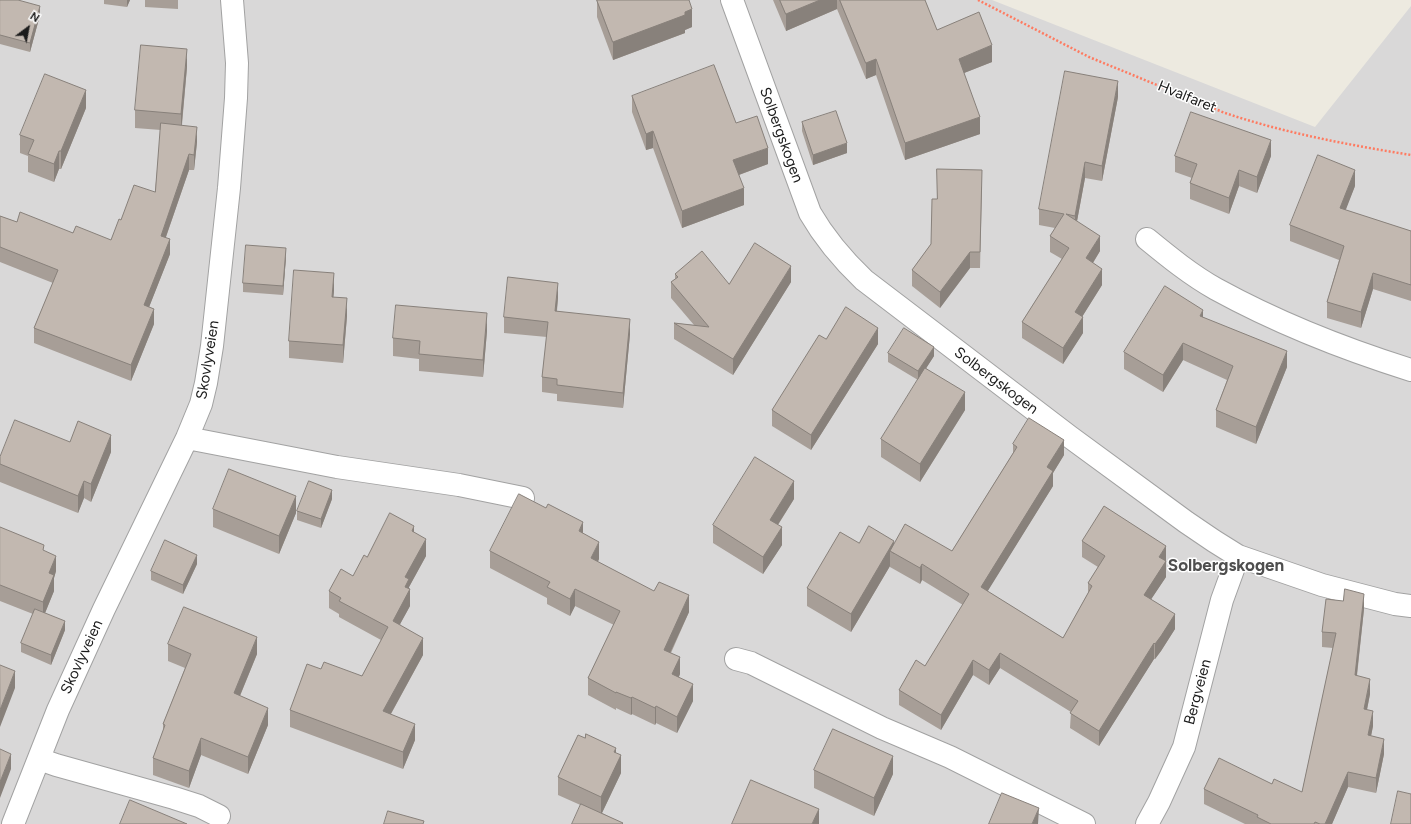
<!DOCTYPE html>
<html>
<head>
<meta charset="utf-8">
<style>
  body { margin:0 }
  #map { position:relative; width:1411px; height:824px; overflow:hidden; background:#edeae0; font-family:Figtree,sans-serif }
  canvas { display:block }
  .north { position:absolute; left:8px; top:8px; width:40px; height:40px; -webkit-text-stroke:3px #fff; paint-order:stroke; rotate:32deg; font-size:11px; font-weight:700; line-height:16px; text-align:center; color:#1b1b1b }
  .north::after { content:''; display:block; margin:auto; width:14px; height:18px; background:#1b1b1b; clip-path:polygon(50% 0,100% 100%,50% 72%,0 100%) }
</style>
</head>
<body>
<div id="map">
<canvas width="1411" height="824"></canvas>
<div class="north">N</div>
</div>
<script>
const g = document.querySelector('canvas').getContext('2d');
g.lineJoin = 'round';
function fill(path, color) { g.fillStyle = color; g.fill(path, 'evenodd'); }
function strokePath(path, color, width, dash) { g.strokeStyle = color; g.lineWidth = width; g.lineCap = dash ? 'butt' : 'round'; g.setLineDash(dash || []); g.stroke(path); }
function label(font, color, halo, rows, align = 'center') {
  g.font = font + ' Figtree,sans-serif'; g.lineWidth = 3; g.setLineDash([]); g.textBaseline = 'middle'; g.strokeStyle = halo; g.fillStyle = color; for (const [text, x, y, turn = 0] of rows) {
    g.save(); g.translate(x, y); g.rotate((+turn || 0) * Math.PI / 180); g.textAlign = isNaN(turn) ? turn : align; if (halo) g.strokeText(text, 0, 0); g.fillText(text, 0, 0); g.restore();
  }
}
fill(new Path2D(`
  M0,0H992L1315,127L1411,6V824H0Z`), '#d9d8d8');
const minor = new Path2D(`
  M732,0L810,213C825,239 843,260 864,280L1070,437L1186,522L1214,541L1238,556L1322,585L1395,604L1411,606
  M1147,239C1169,257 1191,275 1216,289C1278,323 1344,349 1411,370
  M187,438L337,467L459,485L523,498
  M736,659L751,663L882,728L950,757L1084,824
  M39,759L56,765L174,798L199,806L219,816
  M13,824L58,710L104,609L187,438L201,404L206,383L212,346L229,188L236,98L237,63L232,0
  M1147,824L1159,802L1184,747L1222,600L1238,556`);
strokePath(minor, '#a2a2a2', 24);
strokePath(new Path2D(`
  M978,0L1089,57L1225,113C1285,133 1349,145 1411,155`), '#fe7b61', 2.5, [2, 2]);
strokePath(minor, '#fff', 22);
fill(new Path2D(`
  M0,0L40,15L30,52L0,44Z
  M104,0H130L127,7L104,4Z
  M145,0H178V9L145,7Z
  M597,0H689L692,27L685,30V33L613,60L597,17Z
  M773,0H925L937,30L992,62L964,73L980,134L905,160L876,75L866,79L837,9L786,31Z
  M187,67L182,125L197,142L194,170H189L166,237L170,254L149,307L154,324L131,381L34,343V328L53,283L0,262V216L17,222L111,240L121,220L155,192L161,130L135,128V110Z
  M632,96L736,123L768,164L739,175L744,205L682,228L653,148L646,150L632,112Z
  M1118,97L1102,181L1085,178L1077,221L1100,251L1093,263L1102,285L1082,317L1083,333L1063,364L1022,338V322L1062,259L1050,252V236L1055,228L1039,225V209Z
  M86,108L61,169H59L54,182L28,172V156L20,153V135Z
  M802,122L847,153L813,165L802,131Z
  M1175,156H1271L1257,193L1239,186L1229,214L1190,199V183L1192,178L1175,172Z
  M1355,186L1345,210L1411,231V301L1373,289L1361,328L1327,318V302L1339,260L1290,241V225Z
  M982,187L980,268H970L940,308L912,286V270L931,244L937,199Z
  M286,257L283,295L243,292V283Z
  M675,274L729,284L791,282L733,375L674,339V323L694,325L671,298V282L675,279Z
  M334,291L333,297L347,316L343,363L289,358V341Z
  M558,298L557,311L630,334L623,408L557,401V394L542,392V377L547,337L504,333V317Z
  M1203,317L1287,367L1256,444L1216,427V410L1227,380L1183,360L1163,392L1124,369V352Z
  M487,331L483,377L419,371V359L393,356V338Z
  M826,339L878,344L811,450L772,426V410Z
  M888,353L934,356L926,368L965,410L920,482L881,457V439L918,380L888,362Z
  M70,442L111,452L91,502L84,498L78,513L0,482V457Z
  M1013,444L1064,455L1053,473V486L987,591L1063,638L1088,593V583L1098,567L1082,557V541L1166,561V577L1151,599L1175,629L1161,651L1155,659H1154L1099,746L1070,728L1071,712L1000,668L989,685L973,675L941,730L899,705V690L925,666L963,605L922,580L920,584L890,567V566L851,632L807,606V588L859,543L894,544L952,551L1013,453Z
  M332,499L321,528L297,520V511Z
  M794,499L778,525L782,545L763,574L713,543V525Z
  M546,508L583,534L599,559L598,562L689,612L671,653L680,674L679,677L693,701L677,733L656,723L655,725L632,714L631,715L616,708V710L588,695V678L614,625L575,606L570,616L547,604V598L490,568V551Z
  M213,509L296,513L279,554L213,527Z
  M0,527L44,551L56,571L54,578V591L45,613L65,630L51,665L21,652V643L33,614L0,601Z
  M414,532L426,556L409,587L410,606L400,624L423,655L391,714L415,740L403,769L290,727V710L321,669L362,676L381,640L339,617V614L329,608V591L353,576L367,557Z
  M197,564L183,594L151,580V571Z
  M1364,609L1357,676L1370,694L1367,710L1373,726L1371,736L1384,754L1376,793L1348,787L1332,824H1245L1204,804V789L1272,784L1302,792L1333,648L1322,647V632Z
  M168,644L257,654L240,696L268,725L248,774L201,755L189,788L153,775V758L163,731V724L185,668L168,661Z
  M814,770L893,774L874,816L814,788Z
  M621,773L602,813L623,824L558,795V777Z`), '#a79e97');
fill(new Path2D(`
  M127,0H130L127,7Z
  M820,0H837V9L786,31V14Z
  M40,6V15L30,52V43Z
  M692,9V27L685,30V33L613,60V42Z
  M992,45V62L959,75V59Z
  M187,49V67L181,132V114Z
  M876,59V75L866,79V63Z
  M1118,81V97L1102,181V166Z
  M86,90V108L61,169V151Z
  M980,117V134L905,160V143Z
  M197,127V142L194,170V155Z
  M653,131V148L646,150V134Z
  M1271,140V156L1257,193V177Z
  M847,143V153L813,165V155Z
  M768,148V164L733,177V160Z
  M59,151V169L54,182V164Z
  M189,154V170L161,251V236Z
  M1085,162V178L1075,232V216Z
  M1239,170V186L1229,214V198Z
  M1355,170V186L1340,225V208Z
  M744,188V205L682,228V211Z
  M1100,236V251L1086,274V258Z
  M170,239V254L144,320V305Z
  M286,248V257L283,295V286Z
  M970,252V268L940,308V292Z
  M791,266V282L733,375V359Z
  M1102,269V285L1075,328V312Z
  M334,273V291L332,314V297Z
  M1373,273V289L1361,328V312Z
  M558,283V298L555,326V311Z
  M347,298V316L343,363V345Z
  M154,309V324L131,381V365Z
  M1203,310V327L1200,316Z
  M487,313V331L483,377V360Z
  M1083,317V333L1063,364V348Z
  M630,319V334L623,408V393Z
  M878,328V344L811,450V435Z
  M1183,343V360L1163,392V375Z
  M934,347V356L918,381V371Z
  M1287,351V367L1256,444V427Z
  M965,392V410L920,482V464Z
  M111,435V452L91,502V484Z
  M1064,440V455L1053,473V486L981,602V587L1047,467Z
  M84,481V498L78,513V496Z
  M794,481V499L770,537V520Z
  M332,490V499L321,528V519Z
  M296,496V513L279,554V536Z
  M583,522V539L579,531Z
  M414,526V543L412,531Z
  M782,527V545L763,574V557Z
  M426,539V556L409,587V591L410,589V606L393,637V621L405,577Z
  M894,541V554L890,551V566L851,632V614Z
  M599,542V559L591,575V558Z
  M1166,546V577L1144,610V595L1159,557Z
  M197,555V564L183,594V585Z
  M56,556V571L54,578V591L43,618V602L49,573Z
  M922,564V580L920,584V568Z
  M575,589V606L570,616V599Z
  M1364,594V609L1355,691V675Z
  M689,595V612L664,666V650Z
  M1175,614V629L1161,651L1155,659V644Z
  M65,621V630L51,665V655Z
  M257,637V654L234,710V693Z
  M423,638V655L383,728V711Z
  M1154,643V659L1099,746V731Z
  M1000,653V668L989,685V670Z
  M680,657V674L672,691V674Z
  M973,660V675L941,730V715Z
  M15,671V688L0,727V710Z
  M1370,679V694L1364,724V709Z
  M693,684V701L677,733V717Z
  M632,697V714L631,715V698Z
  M656,706V723L655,725V708Z
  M268,708V725L248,774V757Z
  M1373,711V726L1368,751V735Z
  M415,724V740L403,769V752Z
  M201,738V755L189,788V771Z
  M1384,739V754L1376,793V778Z
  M616,748V764L621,755V773L601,815V797L614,752Z
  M11,754V769L0,798V782Z
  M893,756V774L874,816V798Z
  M1348,772V787L1332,824H1325Z
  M1039,808L1038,824H1032Z
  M819,809V824H812Z`), '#88817b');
const building = new Path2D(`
  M0,0H18L40,6L30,43L0,35Z
  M597,0H689L692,9L685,12V15L613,42Z
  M780,0H820L786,14Z
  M840,0H925L937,30L979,12L992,45L959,59L980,117L905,143L876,59L866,63Z
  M141,45L187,49L181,114L135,110Z
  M714,65L736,123L757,116L768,148L733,160L744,188L682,211L653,131L646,134L632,96Z
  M1065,71L1118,81L1102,166L1085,162L1075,216L1066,214L1100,236L1086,258L1102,269L1075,312L1083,317L1063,348L1022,322L1069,248L1050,236L1064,214L1039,209Z
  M45,74L86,90L61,151H59L54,164L28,154L34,140L20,135Z
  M836,111L847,143L813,155L802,122Z
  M1191,112L1271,140L1257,177L1239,170L1229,198L1190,183L1197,164L1175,156Z
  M161,123L197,127L194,155L189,154L161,236L170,239L144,305L154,309L131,365L34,328L58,270L0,247V216L17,222L20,212L73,233L76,226L111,240L119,219L121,220L134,185L155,192Z
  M1318,155L1355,170L1340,208L1411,231V285L1373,273L1361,312L1327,302L1344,246L1290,225Z
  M937,169L982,170L980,252H970L940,292L912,270L931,244L932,199H937Z
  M755,243L791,266L733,359L674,323L709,327L671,282L678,277L675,274L702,251L729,284Z
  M246,245L286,248L283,286L243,283Z
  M294,270L334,273L332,297L347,298L343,345L289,341Z
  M508,277L558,283L555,311L630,319L623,393L557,385V379L542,377L548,322L504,317Z
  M1165,286L1203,310L1200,316L1287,351L1256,427L1216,410L1233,366L1183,343L1163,375L1124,352Z
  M396,305L487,313L483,360L419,354L420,341L393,338Z
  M846,307L878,328L811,435L772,410L819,335L826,339Z
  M904,328L934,347L918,371L888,353Z
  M925,368L965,392L920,464L881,439Z
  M1029,418L1064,440L1047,467L1053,471L981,587L1063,638L1092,586L1088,583L1105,556L1082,541L1104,506L1166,546L1159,557L1166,561L1144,595L1175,614L1161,636L1155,644L1154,643L1099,731L1070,713L1078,701L1000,653L989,670L973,660L941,715L899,690L916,660L925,666L969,594L922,564L920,568L890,551L905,524L952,551L1017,447L1013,444Z
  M15,420L70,442L78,421L111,435L91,484L84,481L78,496L0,464V457Z
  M755,457L794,481L770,520L782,527L763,557L713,525Z
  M229,469L296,496L279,536L213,509Z
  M309,481L332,490L321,519L297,511Z
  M519,494L546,508L548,504L583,522L579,531L599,542L591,558L654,591L659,582L689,595L664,650L680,657L672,674L693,684L677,717L656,706L655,708L632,697L631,698L616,692V693L588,678L620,611L575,589L570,599L547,587L550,582L490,551Z
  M390,513L414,526L412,531L426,539L405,577L409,579L405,587L410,589L393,621L423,638L383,711L415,724L403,752L290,710L307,664L321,669L324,662L362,676L388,627L339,601L341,598L329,591L341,569L353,576L364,555L367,557Z
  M869,526L894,541L851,614L807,588L840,532L859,543Z
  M0,527L44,545L43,550L56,556L49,573L54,575L43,602L0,585Z
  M165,540L197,555L183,585L151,571Z
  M1345,589L1364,594L1355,675L1370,679L1364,709L1373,711L1368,735L1384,739L1376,778L1348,772L1325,824H1320L1315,822L1314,824H1271L1257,817L1258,815L1204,789L1219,758L1272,784L1274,779L1302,792L1336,633L1322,632L1326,599L1343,601Z
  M184,607L257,637L234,693L268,708L248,757L201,738L189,771L153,758L165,725L163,724L191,654L168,644Z
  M35,609L65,621L51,655L21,643Z
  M0,665L15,671L0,710Z
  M833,729L893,756L874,798L814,770Z
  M586,734L616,748L614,752L621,755L601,797L558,777L578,735L585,738Z
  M0,749L11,754L0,782Z
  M751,780L819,809L812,824H732Z
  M1398,791L1411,794V824H1391Z
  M1002,793L1039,808L1032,824H989Z
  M130,800L187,824H120Z
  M581,804L623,823L622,824H572Z
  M388,811L424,821L423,824H384Z`);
fill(building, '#c2b8b0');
strokePath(building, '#88817b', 1);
label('15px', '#1b1b1b', '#fff', [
  ["Hvalfaret",1187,97,22],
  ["Solbergskogen",781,135,70],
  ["Skovlyveien",208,360,-81],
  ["Solbergskogen",996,381,37],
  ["Skovlyveien",82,657,-65],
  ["Bergveien",1198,692,-75]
]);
label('bold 17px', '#4e4e4e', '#fff', [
  ["Solbergskogen",1226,566]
]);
</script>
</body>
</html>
